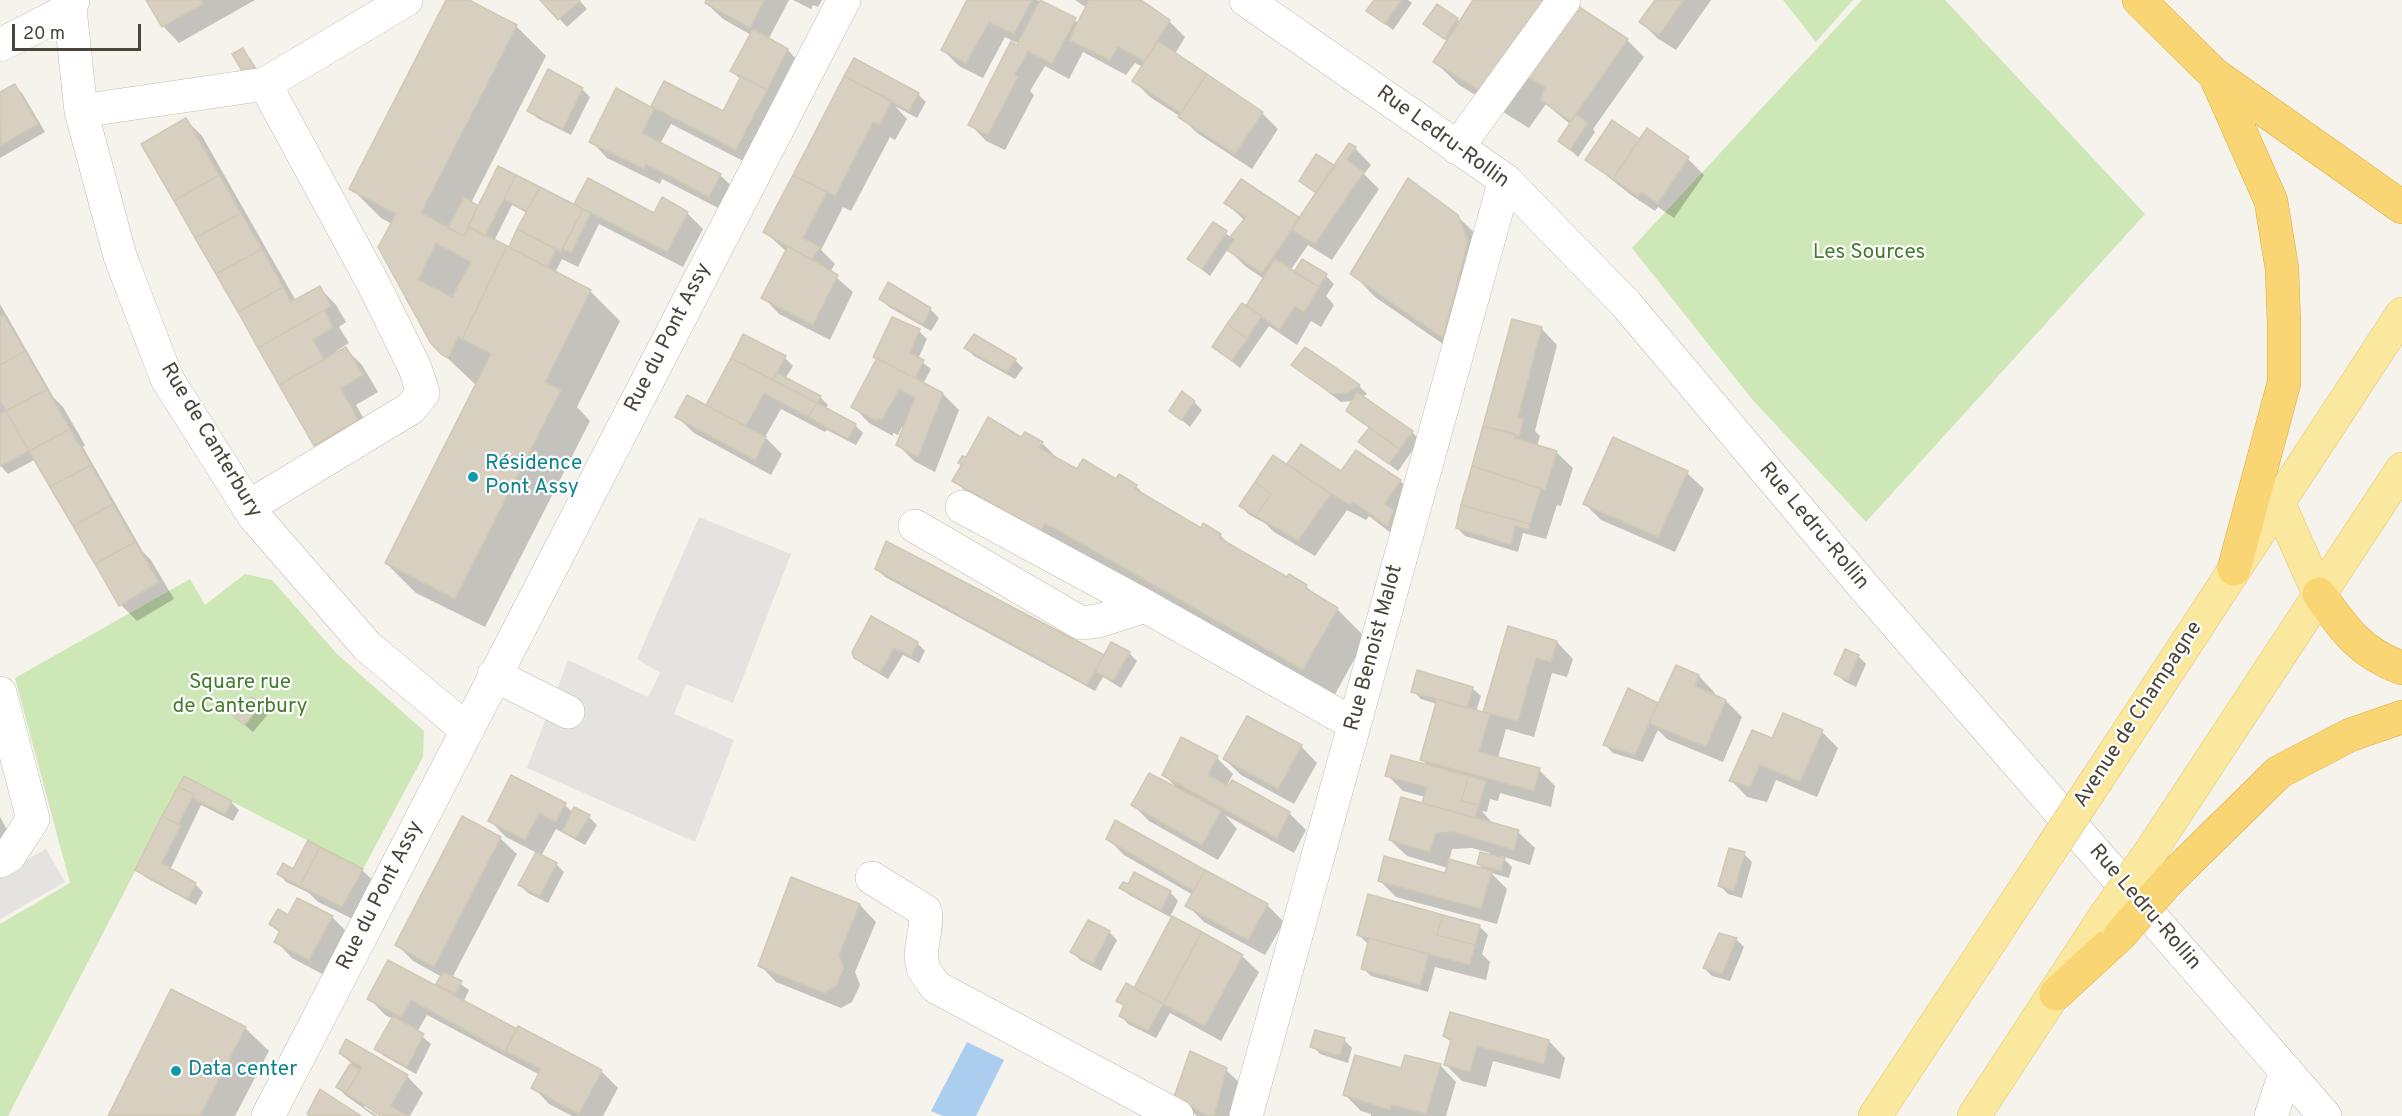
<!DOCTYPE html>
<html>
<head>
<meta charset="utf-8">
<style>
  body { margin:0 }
  #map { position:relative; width:2402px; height:1116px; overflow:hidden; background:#f5f3ec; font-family:Overpass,sans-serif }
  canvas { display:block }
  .scale { position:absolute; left:12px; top:24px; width:129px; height:27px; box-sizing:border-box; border:3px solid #4a4439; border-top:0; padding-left:8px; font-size:18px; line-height:21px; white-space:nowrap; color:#4a4439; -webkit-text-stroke:4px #fff; paint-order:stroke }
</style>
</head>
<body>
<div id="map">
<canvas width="2402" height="1116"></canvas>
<div class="scale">20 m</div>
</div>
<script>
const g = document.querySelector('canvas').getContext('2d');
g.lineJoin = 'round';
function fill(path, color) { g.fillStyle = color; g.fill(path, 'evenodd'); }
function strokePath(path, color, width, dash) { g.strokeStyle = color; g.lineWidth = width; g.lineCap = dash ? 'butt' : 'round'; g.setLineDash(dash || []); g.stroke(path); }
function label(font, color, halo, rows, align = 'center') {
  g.font = font + ' Overpass,sans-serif'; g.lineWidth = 4.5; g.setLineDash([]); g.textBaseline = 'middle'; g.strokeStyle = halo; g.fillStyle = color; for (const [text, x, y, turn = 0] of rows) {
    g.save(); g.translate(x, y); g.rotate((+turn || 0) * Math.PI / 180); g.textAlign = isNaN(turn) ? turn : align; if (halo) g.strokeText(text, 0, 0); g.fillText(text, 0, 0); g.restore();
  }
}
fill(new Path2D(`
  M1783,0H1853L1816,42Z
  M1862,0H1945L2145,214L1866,522L1751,398L1632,248Z
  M245,574L272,580L337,654L424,731L423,757L363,869L184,777L8,1116H0V924L70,883L15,678L190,579L205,605Z`), '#cee7b6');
fill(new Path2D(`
  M699,517L791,554L733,703L686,684L674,714L734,740L695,842L527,768L568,660L648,697L660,673L637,659Z
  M46,849L65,882L0,919V875Z`), '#e4e3df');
fill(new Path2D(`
  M967,1042L1004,1060L976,1116H943L931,1111Z`), '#abceef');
fill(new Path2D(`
  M147,0H255L179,43L163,26Z
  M448,0H465L517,27L546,56L471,203L478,208L499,168L574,206L589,180L655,215L687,213L703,229L683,267L599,224L578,267L562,259L555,273L590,291L620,321L577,407L590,421L485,627L416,593L386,563L477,386L442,353L392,224L381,218L351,188ZM512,205L527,213L510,247L515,251L494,241Z
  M542,0H579L587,9L567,27Z
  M708,0H789L768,40L788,50L795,58L774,99L782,108L753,166L671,124L660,144L720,175L737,191L726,212L662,179L660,184L607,158L591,141L652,108L665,83L724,114L741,80L732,71L751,35L723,19L706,3Z
  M793,0H822L818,7L813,5L811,9Z
  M969,0H1037L1079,23L1087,8L1075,0H1138L1169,21L1185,37L1175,54L1262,113L1278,129L1252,169L1197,133L1181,117L1150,97L1134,81L1143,67L1135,63L1126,75L1083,52L1069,79L1045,66L1030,91L1034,95L1005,150L986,141L970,124L1019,44L1005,37L983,78L959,66L943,50Z
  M1376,0H1408L1412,3L1393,30L1368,11Z
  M1475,0L1577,7L1627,40L1644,57L1593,129L1595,132L1578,157L1560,141L1571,125L1546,104L1529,128L1459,85L1435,62L1448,42L1425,24L1457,19L1461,23Z
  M1656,0H1711L1676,50L1657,38L1641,22Z
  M242,50L250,58L264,81L248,78Z
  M549,71L582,89L590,97L571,135L537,118L529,110Z
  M844,78L918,94L926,102L917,118L895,106L907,119L895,140L890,137L851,211L843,207L821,250L835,264L830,272L853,292L830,340L779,314L763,297L787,252L765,232Z
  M14,86L22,93L45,132L0,158V94Z
  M186,120L202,136L296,301L320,288L336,305L346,322L339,327L349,343L335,352L336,354L346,349L362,365L378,392L356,405L374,437L331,461L315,445L143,144Z
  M1647,130L1688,159L1704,175L1674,218L1658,207L1655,211L1631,195L1587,160L1640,141Z
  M1355,148L1371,165L1364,174L1379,189L1332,260L1308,245L1290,271L1294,273L1303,261L1326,276L1334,284L1326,296L1334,305L1321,327L1311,321L1297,345L1269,326L1240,368L1214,347L1247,308L1264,279L1245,266L1228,249L1210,276L1188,259L1213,224L1232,238L1245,221L1226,203L1300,220L1317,194L1301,181L1335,168Z
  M1457,216L1482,240L1466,360L1375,297L1352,273Z
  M888,284L931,310L939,318L931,331L889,307L881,299Z
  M0,304L54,398L63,407L85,445L83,447L143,552L151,560L174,599L137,621L121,605L36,459L8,474L0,465Z
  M1513,320L1541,328L1557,345L1535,431L1540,436L1537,446L1556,452L1573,468L1561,506L1557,505L1546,539L1523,533L1518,552L1465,536L1457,528Z
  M919,331L927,339L918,359L931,369L923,384L943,394L959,410L935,472L914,461L898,445L904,428L902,427L898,435L893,433V436L869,423L853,406Z
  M744,336L785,358L793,366L785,379L820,397L828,405L825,409L855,425L863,433L856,445L827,430L825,432L781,409L765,437L782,454L771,475L694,433L677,417L706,407Z
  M966,348L1015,360L1023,368L1015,379L974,356Z
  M1305,349L1359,386L1367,394L1362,397L1412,432L1420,440L1398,471L1360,442L1370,429L1348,411L1354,401L1341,402L1293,365Z
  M1194,402L1202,410L1190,427L1171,411Z
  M1025,434L1042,443L1060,461L1077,471L1136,486L1148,499L1202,530L1220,535L1233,548L1287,579L1306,586L1318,598L1337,609L1366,638L1333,698L984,510L954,480L963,465L960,462L1022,439Z
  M1301,446L1341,473L1357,452L1400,481L1417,497L1392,534L1369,516L1366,520L1347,510L1315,556L1274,532L1266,524L1248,514L1241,506L1287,466Z
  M1687,473L1704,489L1675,552L1601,520L1585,504Z
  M876,569L1105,657L1129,653L1137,661L1121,688L1103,677L1095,691L885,577Z
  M871,618L917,643L925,651L919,663L903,655L888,679L864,665L855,657Z
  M1509,628L1557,642L1573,659L1567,677L1552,673L1534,737L1506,729L1498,758L1539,770L1555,786L1551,807L1500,793L1498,801L1490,799L1487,812L1482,811L1494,825L1518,832L1535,848L1530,865L1501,856L1512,867L1509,878L1491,873L1507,889L1497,924L1396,897L1379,880L1446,875L1448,868L1407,856L1390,840L1423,805L1425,797L1403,791L1387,775L1429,767L1422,760L1437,704L1421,699L1413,691L1418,672L1473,689L1481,696L1476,711L1485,714ZM1472,848L1490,853L1478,864L1486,871L1449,861L1452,849Z
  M1858,656L1866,664L1856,687L1844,681L1836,673Z
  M1699,676L1715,693L1714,696L1726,701L1742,717L1723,762L1667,739L1658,730L1643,762L1613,753L1605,745L1657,704L1659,706Z
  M261,705L269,713L253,732L236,717Z
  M1822,732L1838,748L1817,797L1776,780L1767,802L1747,797L1731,780L1773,740Z
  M1301,746L1317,763L1294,804L1241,775L1224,759Z
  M1217,758L1233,774L1226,787L1229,788L1232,782L1289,813L1306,830L1294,853L1225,815L1237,829L1218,860L1149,821L1133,805L1178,789L1164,775Z
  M184,778L231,802L239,810L233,821L201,805L170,870L195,884L203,892L196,905L145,877L137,869Z
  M565,805L573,813L575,809L589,817L597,825L585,845L556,829L541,856L556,864L564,872L548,903L528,893L520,885L537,853L506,837L490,821Z
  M0,817L22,856L0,869Z
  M1116,822L1267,905L1284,922L1265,955L1204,922L1187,905L1193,895L1124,855L1107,838Z
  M500,838L517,854L452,978L469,990L463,1003L601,1071L618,1088L603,1116H572L549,1104L533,1087L540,1075L427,1015L417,1032L431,1044L416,1074L384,1056L376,1048L393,1019L385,1015L369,998L446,993L438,984L442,977L413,961L397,945Z
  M1744,854L1752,862L1742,898L1728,894L1720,886Z
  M362,870L379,886L359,922L318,902L309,893L286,882L279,874L294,871Z
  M1135,874L1171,893L1178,901L1170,917L1129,895L1121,887H1129Z
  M792,879L860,905L876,922L855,972L860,985L852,1002L841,1008L776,982L760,965Z
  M298,900L332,917L349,934L326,976L292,958L276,941L280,933L270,924L289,917Z
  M1480,927L1488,935L1482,954L1490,962L1486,980L1435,967L1428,992L1371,976L1363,968L1369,945L1359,935Z
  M1109,932L1117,940L1101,971L1080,960L1072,952Z
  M1736,939L1744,947L1730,981L1712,976L1704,968Z
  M1242,956L1259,972L1221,1041L1170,1013L1156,1038L1128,1024L1121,1016L1124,1007L1118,1001L1135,990Z
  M245,1028L269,1051L235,1116H109Z
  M1445,1036L1549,1041L1565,1058L1560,1079L1493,1061L1486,1087L1462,1081L1446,1065L1452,1043Z
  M1344,1040L1352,1048L1348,1063L1320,1054L1312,1046Z
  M340,1053L407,1076L423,1093L410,1116H384L364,1103V1107L378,1116H374L345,1095L338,1087L352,1064Z
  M1440,1065L1456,1082L1446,1116H1371V1114L1361,1111L1345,1095Z
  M1226,1070L1243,1086L1234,1116H1197L1176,1097Z`), '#0003');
const building = new Path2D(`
  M146,0H201L203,4L162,27Z
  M446,0H469L517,25L421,213L464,236L470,227L507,246L462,339L458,337L448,358L441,354L430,342L378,247L396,214L349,189ZM436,243L471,262L452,297L418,280Z
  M540,0H579L580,1L558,20Z
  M706,0H764L750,28L705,3Z
  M967,0H1032L1014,34L989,22L966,63L941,50Z
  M1040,0L1076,18L1052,64L1028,51L1015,74L1018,77L988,135L968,125L1011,41L1017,45Z
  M1089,0H1141L1170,20L1145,61L1118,47L1110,60L1069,40Z
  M1374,0H1401L1385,24L1366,11Z
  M1473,0H1548L1505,106L1433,62Z
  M1655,0H1684L1659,35L1639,22Z
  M1437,4L1458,18L1444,39L1423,24Z
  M1576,5L1628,39L1571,121L1540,100L1545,87L1525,76Z
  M753,29L788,49L767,90L730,71Z
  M1158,41L1207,74L1181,113L1132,81Z
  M243,48L257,73L247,79L232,54Z
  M854,58L919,93L909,111L844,76Z
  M548,69L583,88L563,129L527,111Z
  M1207,74L1263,112L1235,154L1178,117Z
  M741,76L767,90L736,150L651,106L664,81L723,111Z
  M844,76L892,101L879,125L873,122L835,196L793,175Z
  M15,84L38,124L1,145L0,92Z
  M616,88L654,109L642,133L721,174L709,197L646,164L644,169L589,142Z
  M1576,114L1588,123L1570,150L1558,141Z
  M186,118L219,175L174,201L141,144Z
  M1612,120L1640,139L1613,179L1585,160Z
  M1647,128L1689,157L1658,203L1641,192L1638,196L1613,179Z
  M1349,143L1356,147L1347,160L1364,172L1315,244L1291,230Z
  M1316,154L1335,166L1316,193L1299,181Z
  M498,166L516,175L485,236L468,226Z
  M219,175L241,213L195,238L174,201Z
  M516,175L540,187L527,211L504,199Z
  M793,175L827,192L803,238L820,247L812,260L763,232Z
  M588,178L654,213L662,197L688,212L667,252L574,204Z
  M1408,178L1458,215L1468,241L1443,338L1350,274Z
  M1241,179L1300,218L1262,273L1227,250L1234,239L1230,237L1246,217L1224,203Z
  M540,187L583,209L561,252L517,229Z
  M464,197L478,206L464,236L448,228Z
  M583,209L591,213L571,253L562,249Z
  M241,213L262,249L216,274L195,238Z
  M1213,222L1227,231L1202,269L1187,259Z
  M517,229L556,249L547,267L509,247Z
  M507,246L591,290L545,382L561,390L455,599L385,563L491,354L462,339Z
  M788,246L838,275L813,325L761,298Z
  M262,249L283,287L238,312L216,274Z
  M1275,259L1319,287L1304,312L1295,306L1280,330L1246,306Z
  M1302,259L1327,274L1319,287L1294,272Z
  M888,282L931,308L923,324L879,299Z
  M320,286L331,306L258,348L238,312L283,287L291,302Z
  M1242,303L1262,316L1247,339L1227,324Z
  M324,310L333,327L313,340L324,359L279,385L258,348Z
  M4,315L25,351L0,365V317Z
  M892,317L920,329L910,353L924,360L915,378L873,357Z
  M1512,319L1542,327L1518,417L1524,419L1519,436L1483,426Z
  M1227,324L1247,339L1232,361L1212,347Z
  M743,334L786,356L773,380L731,358Z
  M974,334L1016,359L1007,372L964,348Z
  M346,347L363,375L341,388L358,420L314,446L279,385Z
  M1305,347L1332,365L1360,385L1348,393L1332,394L1291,365Z
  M25,351L47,389L6,411L0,400V365Z
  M731,358L817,403L808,417L764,393L746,426L706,405Z
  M877,358L943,393L918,457L896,445L915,398L899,389L882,420L877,418V421L851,407Z
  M777,373L821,396L817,403L773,380Z
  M47,389L70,429L29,451L6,411Z
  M1182,391L1195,401L1181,420L1169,411Z
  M1357,392L1413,431L1400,449L1346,411Z
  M687,395L766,437L755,460L675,417Z
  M817,403L856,424L848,439L808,417Z
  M6,411L29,451L0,466V415Z
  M988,417L1021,437L1025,432L1043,442L1039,448L1077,469L1083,459L1116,479L1119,474L1137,485L1135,489L1201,528L1203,523L1221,534L1219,538L1287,577L1289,574L1307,585L1305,588L1338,608L1303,670L1045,523L1041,531L952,481L962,464L958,463L962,456L966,457Z
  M1483,426L1516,434L1515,438L1557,451L1545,490L1472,466Z
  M1369,428L1400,449L1389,464L1358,442Z
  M70,429L91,465L50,487L29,451Z
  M1613,437L1688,471L1658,537L1583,504Z
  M1301,444L1341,471L1356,450L1401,480L1385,504L1393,510L1388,526L1374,518L1375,517L1352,501L1350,505L1331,494L1287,464Z
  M1273,455L1331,494L1298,541L1256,516L1271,494L1255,482Z
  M91,465L113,504L73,526L50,487Z
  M1472,466L1541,489L1530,524L1461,505Z
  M1255,482L1271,494L1256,516L1239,506Z
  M113,504L135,542L95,564L73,526Z
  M1461,505L1530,524L1529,530L1515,526L1511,545L1456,528Z
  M886,541L1104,655L1087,685L875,569Z
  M135,542L159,582L119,606L95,564Z
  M871,616L918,642L911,656L894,648L880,672L854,658L852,652Z
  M1508,626L1557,641L1551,662L1536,658L1518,721L1483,712Z
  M1111,642L1130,652L1113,681L1095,671Z
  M1845,649L1859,655L1848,680L1834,674Z
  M1676,665L1699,675L1695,686L1726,700L1706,747L1649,723Z
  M1417,670L1473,687L1467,708L1411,692Z
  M1628,688L1658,703L1635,755L1603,745Z
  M251,697L262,704L244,725L234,717Z
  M1437,699L1490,714L1479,752L1540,768L1534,791L1420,760Z
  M1783,713L1823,730L1800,782L1760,765L1750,787L1729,781L1752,730L1772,738Z
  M1247,716L1302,745L1278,789L1223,759Z
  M1181,737L1218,756L1208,775L1228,786L1232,780L1290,812L1277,838L1162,775Z
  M1391,755L1469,776L1461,801L1479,805L1475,818L1422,803L1427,787L1385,776Z
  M1149,773L1221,811L1202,845L1131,805Z
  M511,775L566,803L556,822L539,813L525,840L488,821Z
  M184,776L232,801L225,814L193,798L194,794L178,787Z
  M1469,776L1486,781L1479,805L1461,801Z
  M178,787L194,794L178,825L162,816Z
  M1401,797L1519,830L1514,850L1454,832L1436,833L1430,852L1389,840Z
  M574,807L590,815L576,838L562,831Z
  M162,816L181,826L161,863L196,883L188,899L135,870Z
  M462,816L501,837L434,967L395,945Z
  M1115,820L1205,870L1194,891L1106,839Z
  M308,840L320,847L300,886L277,874L283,863L293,869Z
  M320,847L363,869L342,907L300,886Z
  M1729,848L1745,852L1734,891L1718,886Z
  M536,852L557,863L540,896L518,885Z
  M1480,852L1505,858L1501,871L1477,864Z
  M1384,856L1445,873L1449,859L1492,871L1481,909L1378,881Z
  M1205,870L1268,904L1248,940L1185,906Z
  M1134,872L1171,891L1161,910L1119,888L1123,882L1128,884Z
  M791,877L860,904L839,955L844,968L836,986L824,993L758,966Z
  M1368,894L1443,915L1437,935L1475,945L1470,965L1357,935Z
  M297,898L333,916L309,960L274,942L280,931L269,924L278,909L288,915Z
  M1443,915L1480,925L1475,945L1437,935Z
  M1172,916L1202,932L1163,1004L1134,988Z
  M1088,920L1110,931L1093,964L1070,952Z
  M1202,932L1243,955L1205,1026L1163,1004Z
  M1719,933L1737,938L1722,974L1703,968Z
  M1369,938L1429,954L1420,985L1361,969Z
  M388,960L517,1029L505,1052L411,1000L401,1017L367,999Z
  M443,972L462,981L455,994L436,984Z
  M1126,983L1163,1004L1148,1031L1119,1016L1124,1005L1116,1001Z
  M171,989L246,1027L200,1116H108Z
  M1450,1012L1549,1040L1544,1064L1477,1046L1470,1072L1444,1065L1451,1040L1443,1036Z
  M393,1016L424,1034L407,1067L374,1049Z
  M518,1026L602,1070L579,1114L531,1088L541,1069L505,1051Z
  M1315,1030L1345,1038L1340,1056L1310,1047Z
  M346,1039L408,1075L391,1106L408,1116H381L346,1093L362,1067L339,1053Z
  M1190,1051L1227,1068L1214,1116H1208L1174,1097Z
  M1355,1055L1401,1068L1405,1055L1441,1064L1426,1114L1392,1105L1390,1110L1343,1095Z
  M350,1064L360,1070L346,1093L336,1087Z
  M320,1089L338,1101L361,1116H311L307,1114Z`);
fill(building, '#d7d0c1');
strokePath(building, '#d1c8b4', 1.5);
const minor = new Path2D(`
  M73,0L70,9L81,111L120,256L167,379L254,516L367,646L466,729
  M1246,0L1505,180L1626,304L1865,588L2325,1116
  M0,45L70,9
  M81,111L265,84
  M1457,148L1564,0
  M248,507L411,408L423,393L415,368L373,283L265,84L406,0
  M962,507L1145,606
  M915,526L1081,623L1098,621L1145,606L1354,724
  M494,675L568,712
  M0,693L33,819L9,856L0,861
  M872,878L925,911C929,930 916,951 924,970C927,976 932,981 936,987L1177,1116
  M268,1116L844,0
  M1246,1116L1505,180
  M2271,1116L2286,1071`);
const major = new Path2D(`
  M2278,502L2319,594
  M2098,778L2402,314
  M2151,851L2402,469
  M1875,1116L2049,852
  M1974,1116L2105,916`);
const highway = new Path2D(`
  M2139,0L2215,75L2402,207
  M2215,75L2271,201L2282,269L2284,324V383L2234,569
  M2319,594C2344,629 2360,653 2402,668
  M2171,878L2279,772L2350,735L2402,717
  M2056,994L2120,935`);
strokePath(minor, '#c1bcae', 34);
strokePath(major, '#e1c76e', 34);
strokePath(highway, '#d9ad42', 34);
strokePath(minor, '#fff', 33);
strokePath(major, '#fbe89f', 33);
strokePath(highway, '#f9d673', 33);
const majorBridge = new Path2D(`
  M2049,852L2098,778
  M2105,916L2151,851`);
const highwayBridge = new Path2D(`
  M2120,935L2171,878`);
strokePath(majorBridge, '#e1c76e', 34, []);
strokePath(highwayBridge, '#d9ad42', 34, []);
strokePath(majorBridge, '#fbe89f', 33);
strokePath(highwayBridge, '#f9d673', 33);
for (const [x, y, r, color] of [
  [473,477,6,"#0f9aa8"],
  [176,1071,6,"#0f9aa8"]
]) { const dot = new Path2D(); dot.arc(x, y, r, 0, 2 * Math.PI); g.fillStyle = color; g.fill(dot); strokePath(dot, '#fff', 2); }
label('21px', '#4a4439', '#fff', [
  ["Rue Ledru-Rollin",1442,138,36],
  ["Rue du Pont Assy",669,338,-63],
  ["Rue de Canterbury",210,441,59],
  ["Rue Ledru-Rollin",1813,527,50],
  ["Rue Benoist Malot",1375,648,-75],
  ["Avenue de Champagne",2139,715,-57],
  ["Rue du Pont Assy",381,896,-63],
  ["Rue Ledru-Rollin",2144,908,49]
]);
label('21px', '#457b2d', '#fff', [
  ["Les Sources",1869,254],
  ["Square rue",240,684],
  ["de Canterbury",240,708]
]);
label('21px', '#0d838f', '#fff', [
  ["Résidence",485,465],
  ["Pont Assy",485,489],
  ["Data center",188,1071]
], 'left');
</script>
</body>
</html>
